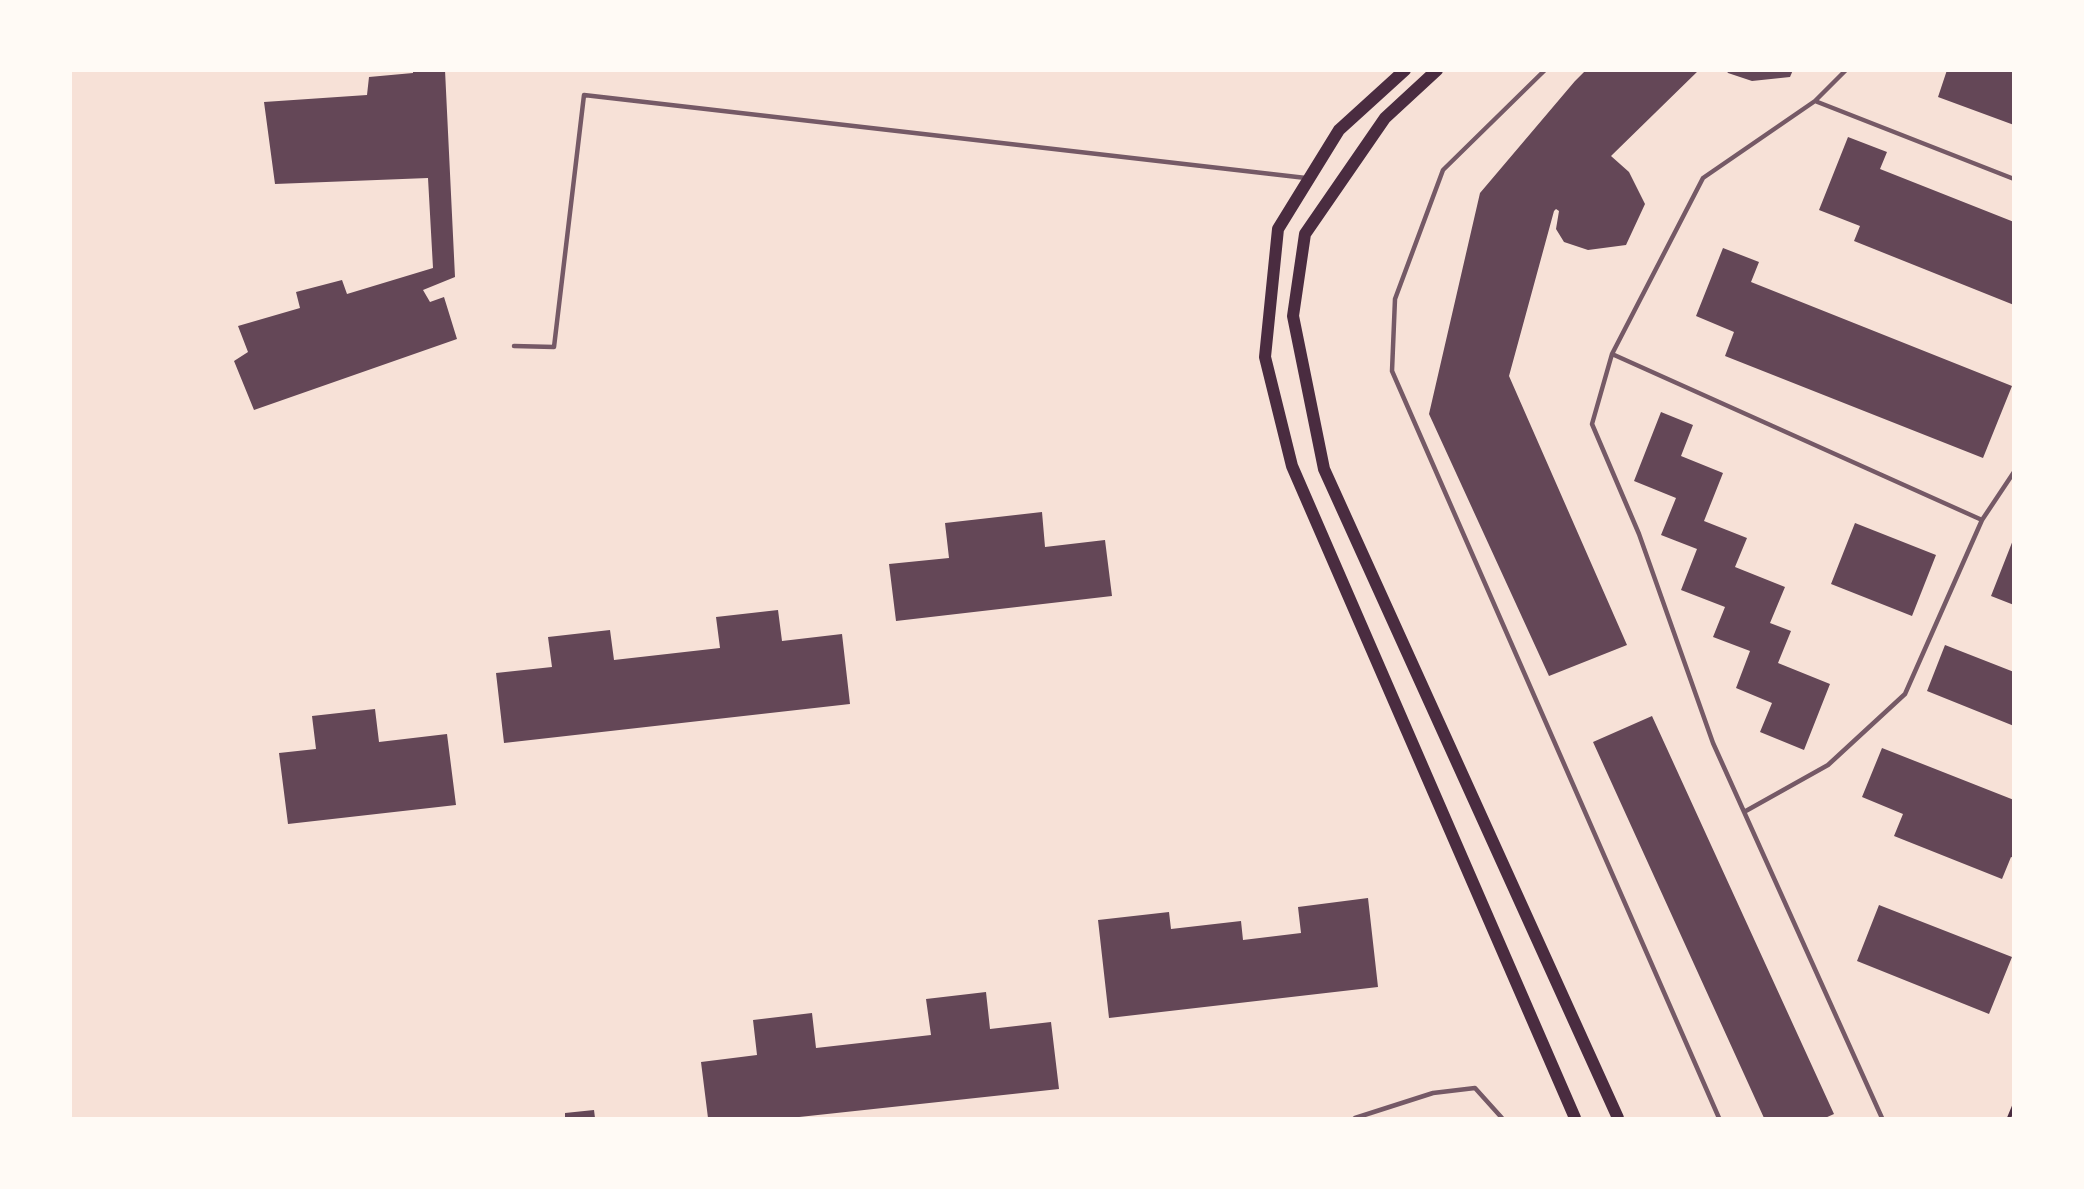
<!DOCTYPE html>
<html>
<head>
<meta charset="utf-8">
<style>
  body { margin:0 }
  #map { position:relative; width:2084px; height:1189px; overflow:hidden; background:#f7e1d7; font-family:Poppins,sans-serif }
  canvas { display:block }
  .frame { position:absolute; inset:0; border:72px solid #fffaf5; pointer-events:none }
</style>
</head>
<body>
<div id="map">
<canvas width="2084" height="1189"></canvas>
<div class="frame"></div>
</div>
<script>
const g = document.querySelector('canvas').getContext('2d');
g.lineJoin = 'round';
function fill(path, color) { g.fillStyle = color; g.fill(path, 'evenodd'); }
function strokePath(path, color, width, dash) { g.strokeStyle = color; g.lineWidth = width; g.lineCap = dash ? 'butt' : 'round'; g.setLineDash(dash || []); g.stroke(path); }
fill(new Path2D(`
  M413,70H445L455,277L423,290L430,302L444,297L457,339L254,410L234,361L248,352L238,326L300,308L296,292L342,280L347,294L433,268L428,178L275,184L264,102L367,95L369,77L413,73Z
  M1586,70H1699L1611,156L1629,172L1645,204L1626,245L1588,250L1564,242L1556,229L1559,211L1556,209L1554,211L1509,376L1627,645L1549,676L1429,414L1480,193L1575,81Z
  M1726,70H1793L1790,77L1752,81L1728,73Z
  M1947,70H2014V125L1938,97Z
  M1848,137L1887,152L1880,169L2014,222V305L1854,241L1860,226L1819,210Z
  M1723,248L1759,262L1751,282L2012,386L1983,458L1725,356L1734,332L1696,316Z
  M1661,412L1693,425L1681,456L1723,473L1704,521L1747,538L1735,567L1785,587L1770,623L1791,631L1778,663L1830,684L1804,750L1760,732L1772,703L1736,688L1750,651L1713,637L1725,607L1681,590L1697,549L1661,535L1676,498L1634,481Z
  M1042,512L1045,547L1105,540L1112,596L896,621L889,564L949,558L945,523Z
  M1855,523L1936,555L1912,616L1831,584Z
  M2013,540H2014V605L1991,596Z
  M778,610L782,641L842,634L850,704L504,743L496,673L552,667L548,637L610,630L614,660L720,648L716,617Z
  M1945,645L2014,672V726L1927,691Z
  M375,709L379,742L447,734L456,805L288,824L279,753L316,749L312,716Z
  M1652,716L1834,1114L1825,1118H1764L1593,742Z
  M1882,748L2014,800V858L2011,857L2002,879L1894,836L1903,814L1862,797Z
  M1368,898L1378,987L1109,1018L1098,920L1169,912L1171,929L1241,921L1243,940L1301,933L1298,907Z
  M1879,905L2012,957L1989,1014L1857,961Z
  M986,992L990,1029L1051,1022L1059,1089L790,1118H708L701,1062L757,1055L753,1020L812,1013L816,1048L931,1035L926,999Z
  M594,1110L595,1118H565V1113Z`), '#644757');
strokePath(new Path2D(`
  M2009,1118L2014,1106`), '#4a2c40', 4);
strokePath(new Path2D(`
  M1545,70L1443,170L1395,299L1392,371L1719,1118
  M1846,70L1815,101L1703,178L1612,354L1592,424L1639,534L1713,743L1882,1118
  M1815,101L2014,179
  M514,346L554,347L584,95L1306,178
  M1612,354L1982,520
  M1744,812L1828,765L1905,694L1982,520L2014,472
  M1355,1118L1433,1093L1475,1088L1502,1118`), '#755966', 4.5);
strokePath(new Path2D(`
  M1405,70L1339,130L1278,229L1265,357L1292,466L1575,1118
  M1437,70L1385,118L1305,234L1293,316L1324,469L1618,1118`), '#4a2c40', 12);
</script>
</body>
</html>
